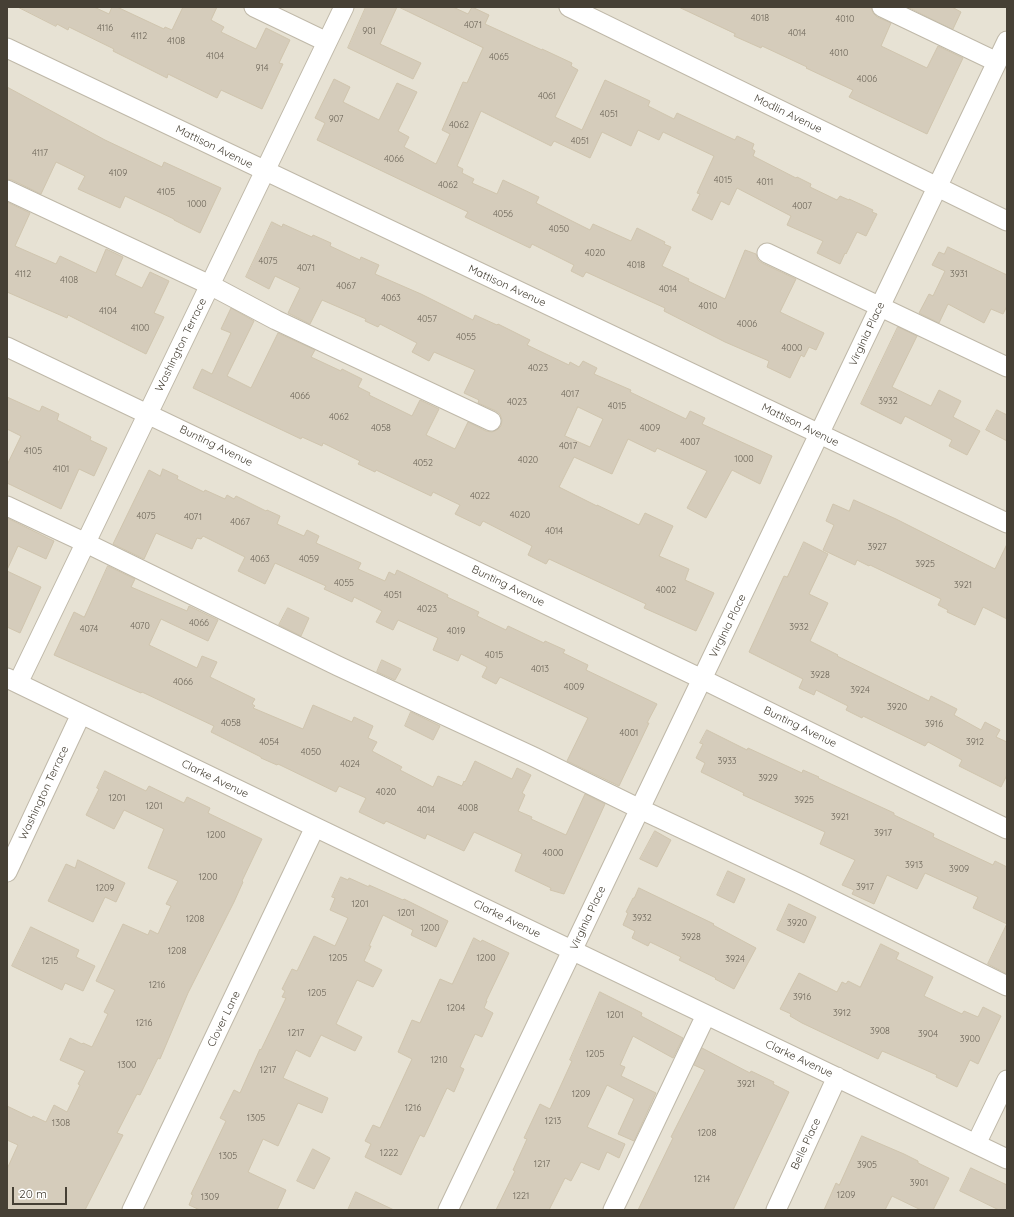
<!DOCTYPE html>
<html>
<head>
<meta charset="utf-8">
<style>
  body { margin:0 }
  #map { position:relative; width:1014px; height:1217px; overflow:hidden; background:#f3f0e6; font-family:Quicksand,sans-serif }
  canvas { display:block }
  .frame { position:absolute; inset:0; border:8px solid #464035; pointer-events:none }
  .scale { position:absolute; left:12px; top:1187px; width:55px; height:18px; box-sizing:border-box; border:2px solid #464035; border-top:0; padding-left:5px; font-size:12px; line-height:14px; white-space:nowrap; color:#464035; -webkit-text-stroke:3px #fff; paint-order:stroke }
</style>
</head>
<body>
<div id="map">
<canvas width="1014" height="1217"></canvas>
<div class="frame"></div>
<div class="scale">20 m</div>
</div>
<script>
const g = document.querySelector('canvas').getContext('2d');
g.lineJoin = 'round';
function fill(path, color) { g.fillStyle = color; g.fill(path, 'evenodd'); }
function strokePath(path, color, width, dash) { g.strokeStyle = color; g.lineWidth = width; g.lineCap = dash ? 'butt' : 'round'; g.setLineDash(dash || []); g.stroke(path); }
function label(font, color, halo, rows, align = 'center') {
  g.font = font + ' Quicksand,sans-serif'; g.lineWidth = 3; g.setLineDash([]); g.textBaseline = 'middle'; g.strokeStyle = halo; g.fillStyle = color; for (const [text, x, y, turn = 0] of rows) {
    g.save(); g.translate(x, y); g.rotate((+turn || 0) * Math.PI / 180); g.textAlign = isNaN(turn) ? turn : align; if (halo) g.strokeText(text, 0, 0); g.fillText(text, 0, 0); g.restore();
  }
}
fill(new Path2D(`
  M7,7H1007V1210H7Z`), '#e7e2d4');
const building = new Path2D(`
  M18,7H94L109,14L112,7H117L164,29L165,27L172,30L183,7H217L211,20L224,27L221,32L256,49L266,28L290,40L279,63L283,64L262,109L221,90L217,98L168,74L167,78L113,51L114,49L69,27L68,30L57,24L56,26Z
  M366,7H397L380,44L421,63L413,79L348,48Z
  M399,7H453L468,14L472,7L489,15L485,24L542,50V49L572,63L571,66L578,70L555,117L582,130L605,80L650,101L648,106L674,119L677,113L735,140L737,136L754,144L752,149L755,151L753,156L796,178L797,177L811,184L810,187L837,200L840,196L849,200V199L873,210L872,212L877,214L866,236L857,232L846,254L845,253L840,264L817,253L823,241L787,225L791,216L737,188L729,205L721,201L712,220L692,210L700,194L697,193L714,156L663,132L659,140L638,130L631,146L602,132L590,158L554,141L551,146L481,111L457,166L463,169L462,173L474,179L472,183L497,194L503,180L539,197L536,203L590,230L593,224L631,241L637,228L665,242L664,244L671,247L662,266L689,279L688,281L725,299L745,250L756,254L758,260L762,263L796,279L780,312L824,333L816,350L809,347L804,357L801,355L790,378L767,367L769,361L725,342L664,311L665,308L586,272L583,277L571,271L574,265L532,244L530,248L465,217L468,212L317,140L325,123L315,118L334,79L350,87L343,102L379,120L397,83L417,92L398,131L409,137L404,147L436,164L450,134L442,130L463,82L467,83L483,48Z
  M679,7H871L873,13L877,17L891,23L881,46L927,68L938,46L963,58L927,134L849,97L853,90L806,68L807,67L762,46L761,48L734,36L735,34Z
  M908,7H952L961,12L953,29Z
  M7,87L105,140L162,167L164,162L221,188L200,233L174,220V219L125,196L120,208L78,189L85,176L56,162L41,194L12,180L7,179Z
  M7,202L30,213L15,246L56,264L60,256L96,273L106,249L123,257L115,275L142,288L150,272L169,281L154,313L164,317L146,354L68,315L67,318L7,292Z
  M272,222L282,227L283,224L312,237L313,235L331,243L330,246L360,260L361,257L379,265L375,274L421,294L473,320L475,315L497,325L498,324L530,340L527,345L569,365L570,362L579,367L583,361L597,368L594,374L631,390L630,392L686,419L690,411L705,418L702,424L772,456L760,484L732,470L706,518L687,508L707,471L657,448L655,452L628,439L612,474L574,457L559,487L597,506V505L639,525L645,513L673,526L659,556L689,569L685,580L714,593L696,631L644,608L646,604L549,559L546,564L528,555L532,546L483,521L480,526L455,514L460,505L433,492L431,496L376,470L375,472L358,464L360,461L323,443L322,446L302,437L301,439L193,388L202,369L212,374L231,333L221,329L231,308L254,321L227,376L251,388L278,333L315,350L311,357L341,371L342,369L362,379L358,387L370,393L369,395L412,416L420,400L439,409L426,435L455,449L468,422L486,431L492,432L497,430L501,426L502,420L500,414L496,411L478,403L479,400L464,393L475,370L434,352L429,361L412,352L417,343L380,324L378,327L365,321L366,319L322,300L310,324L288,313L300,288L275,276L269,289L246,277ZM578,407L603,419L590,447L565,436Z
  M948,247L1007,275V306L1003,314L991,309L984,323L948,304L939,323L919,313L929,294L933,296L945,271L932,265L939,252L944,254Z
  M898,327L917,336L892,387L931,406L939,390L961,401L953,417L980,431L967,455L949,446L952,440L905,416L901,424L861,404Z
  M7,397L38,411H40L42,406L59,414L57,420L91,437L90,440L107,448L94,476L79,469L61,509L7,483V465L21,436L7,429Z
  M997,410L1007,415V441L986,430Z
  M163,469L178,476L177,479L204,492L205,490L225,499L227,495L234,499L236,496L266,511L267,510L280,516L277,524L304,536L307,530L319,536L316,543L361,563L358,569L385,581L389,572L395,575L397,570L448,595L447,597L479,612L477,616L506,630L508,626L544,643L545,641L565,650L563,653L588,665L586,670L657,704L647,723H649L619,786L567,761L588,718L500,677L496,684L482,677L487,667L461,654L458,661L433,650L438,638L398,620L393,630L376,622L382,611L354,597L352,602L324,589L326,586L275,563L265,584L238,571L245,557L203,536L201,539L197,538L192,549L156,533L144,559L113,544L149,470L160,476Z
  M854,500L896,519L995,569L1007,544V619L983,607L975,625L947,612L948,610L938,605L941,599L870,565L869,566L857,560L855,565L823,550L834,525L826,521L833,504L849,511Z
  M7,518L54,541L46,559L18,546L7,570Z
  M804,542L828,554L809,594L828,603L810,641L838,655L837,656L929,701L931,696L957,709L954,715L981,730L985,722L1000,730L996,737L1007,742V775L1001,787L959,766L962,760L928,742L925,746L863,716L862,718L846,710L848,706L816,690L814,695L799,688L803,679L749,652L784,576L787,577Z
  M108,566L135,579L131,587L187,611L189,606L218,620L208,641L161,619L149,645L197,668L202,656L217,662L210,677L255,699L252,704L255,706L253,708L303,729L313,705L352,722L354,717L373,726L368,738L377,742L372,751L402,767L400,770L433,787L438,776L462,786L464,781L465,782L475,761L512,779L517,768L531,775L522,793L525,795L518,811L532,817L531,819L566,835L585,794L605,804L564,894L550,890L551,888L515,871L522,854L474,832L464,851L427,834L425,839L386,821L384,824L359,812L366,798L339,786L336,792L278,764L277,765L261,758V757L211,732L214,726L142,692L141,693L54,655L74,612L84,617Z
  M7,571L41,587L20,633L7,627Z
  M288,608L309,618L301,636L279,625Z
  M382,660L401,669L395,680L377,672Z
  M411,712L440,726L433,740L405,726Z
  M707,730L747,750L748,748L802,773L803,770L819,777L818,778L894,813V815L934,834L933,837L993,865L995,861L1007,867V924L973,908L978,897L925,873L917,889L887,875L874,904L852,894L854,890L842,885L855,860L820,844L825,832L743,795L744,793L701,772L705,763L696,758L703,744L700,743Z
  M105,771L146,791L149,786L184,803L187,797L210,808L208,813L262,839L242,881L243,882L234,902L188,993L160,1059L158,1058L140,1095L137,1094L117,1133L123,1135L85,1210H7V1169L18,1145L7,1140V1106L32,1118L33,1116L46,1122L54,1105L67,1112L80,1085L78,1084L85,1071L60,1060L70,1038L82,1044L83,1043L92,1047L108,1014L104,1012L115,990L96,981L123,924L148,935L150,930L158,934L171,906L166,904L178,881L148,868L164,829L124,810L114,829L86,815L99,789L97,788Z
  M655,831L671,840L657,867L640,859Z
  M78,860L125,883L116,902L105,897L93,922L48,901L66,864L75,868Z
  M728,871L745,879L734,903L717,895Z
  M341,877L348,880L349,878L369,887V885L403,900L404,899L448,921L436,947L411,935L413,930L383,915L369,946H371L364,961L382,970L373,987L357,980L336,1024L362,1037L355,1051L321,1035L310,1057L296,1050L283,1078L328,1098L322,1113L298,1103L278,1146L263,1139L248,1172L286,1190L277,1210H200L189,1205L193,1195L191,1194L226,1121L220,1118L234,1090L240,1093L260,1049L261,1050L286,998L282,997L285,991L282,989L292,969L297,971L314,936L335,946L348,918L330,910L335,898L332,897Z
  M639,888L714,924L713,925L756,948L734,989L715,979L716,978L679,960L681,957L650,942L648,946L632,938L635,931L623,925L628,913L626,912L633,898H634Z
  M789,904L816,917L804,943L777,930Z
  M1007,924V974L988,964Z
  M31,927L79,950L76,957L95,966L83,991L65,983L62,990L12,966Z
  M474,938L481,942L482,940L509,953L486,1001H487L484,1008L493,1013L482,1037L475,1034L460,1067L464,1069L454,1092L447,1088L424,1137L420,1135L401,1175L365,1157L371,1144L365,1141L373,1125L380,1128L412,1059L398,1052L412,1020L420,1023L440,979L452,984Z
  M881,944L899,953L896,959L933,977L924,996L962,1014L964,1011L978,1017L983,1007L1001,1016L978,1064L970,1060L957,1087L936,1077L937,1075L887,1053L882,1051L878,1059L802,1023L790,1016L791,1014L780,1009L799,973L837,992L842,982L846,984L848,981L860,987Z
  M600,992L642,1013L641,1016L683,1038L673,1058L633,1036L620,1065L625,1067L621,1076L656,1093L634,1141L618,1134L634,1099L607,1085L587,1127L625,1144L619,1158L607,1152L599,1170L581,1162L571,1181L565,1178L549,1210H496L515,1171L513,1170L527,1139L524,1138L540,1104L550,1109L572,1061L570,1060Z
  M702,1048L750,1073L751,1071L774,1082L773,1084L789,1092L733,1210H638L673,1138L671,1137L705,1070L694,1065Z
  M862,1136L904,1154L918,1161V1163L949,1178L933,1210H921L892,1196L885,1210H824L836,1183L839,1185Z
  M313,1149L330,1158L314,1189L297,1181Z
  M971,1168L1007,1185V1210H999L960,1191Z
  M356,1192L394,1210H348Z`);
fill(building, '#d5ccbb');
strokePath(building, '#d0c5ae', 1);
const minor = new Path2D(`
  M254,7L327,42
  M569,7L1007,221
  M882,7L997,62
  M7,48L1007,523
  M7,190L210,285L276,320L491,421
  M767,253L1007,367
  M7,347L702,679L1007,829
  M7,506L86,543L338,666L534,757L640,809L800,884L1007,986
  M7,678L315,827L1007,1159
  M18,683L344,7
  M7,872L81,714
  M976,1144L1007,1080
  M132,1210L315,827
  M448,1210L1007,41
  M613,1210L706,1015
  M776,1210L837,1077`);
strokePath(minor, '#bfb8a8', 21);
strokePath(minor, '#fff', 19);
label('9px', '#6a6356', null, [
  ["4018",760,18],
  ["4010",845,19],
  ["4071",473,25],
  ["4116",105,28],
  ["901",369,31],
  ["4014",797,33],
  ["4112",139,36],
  ["4108",176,41],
  ["4010",839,53],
  ["4104",215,56],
  ["4065",499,57],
  ["914",262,68],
  ["4006",867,79],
  ["4061",547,96],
  ["4051",609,114],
  ["907",336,119],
  ["4062",459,125],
  ["4051",580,141],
  ["4117",40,153],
  ["4066",394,159],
  ["4109",118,173],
  ["4015",723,180],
  ["4011",765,182],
  ["4062",448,185],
  ["4105",166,192],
  ["1000",197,204],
  ["4007",802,206],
  ["4056",503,214],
  ["4050",559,229],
  ["4020",595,253],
  ["4075",268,261],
  ["4018",636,265],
  ["4071",306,268],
  ["4112",23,274],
  ["3931",959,274],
  ["4108",69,280],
  ["4067",346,286],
  ["4014",668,289],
  ["4063",391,298],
  ["4010",708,306],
  ["4104",108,311],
  ["4057",427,319],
  ["4006",747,324],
  ["4100",140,328],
  ["4055",466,337],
  ["4000",792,348],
  ["4023",538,368],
  ["4017",570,394],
  ["4066",300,396],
  ["3932",888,401],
  ["4023",517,402],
  ["4015",617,406],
  ["4062",339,417],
  ["4058",381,428],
  ["4009",650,428],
  ["4007",690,442],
  ["4017",568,446],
  ["4105",33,451],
  ["1000",744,459],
  ["4020",528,460],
  ["4052",423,463],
  ["4101",61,469],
  ["4022",480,496],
  ["4020",520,515],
  ["4075",146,516],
  ["4071",193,517],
  ["4067",240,522],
  ["4014",554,531],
  ["3927",877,547],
  ["4063",260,559],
  ["4059",309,559],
  ["3925",925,564],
  ["4055",344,583],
  ["3921",963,585],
  ["4002",666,590],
  ["4051",393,595],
  ["4023",427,609],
  ["4066",199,623],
  ["4070",140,626],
  ["3932",799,627],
  ["4074",89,629],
  ["4019",456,631],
  ["4015",494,655],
  ["4013",540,669],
  ["3928",820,675],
  ["4066",183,682],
  ["4009",574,687],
  ["3924",860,690],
  ["3920",897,707],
  ["4058",231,723],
  ["3916",934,724],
  ["4001",629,733],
  ["4054",269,742],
  ["3912",975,742],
  ["4050",311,752],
  ["3933",727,761],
  ["4024",350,764],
  ["3929",768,778],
  ["4020",386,792],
  ["1201",117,798],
  ["3925",804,800],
  ["1201",154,806],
  ["4008",468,808],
  ["4014",426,810],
  ["3921",840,817],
  ["3917",883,833],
  ["1200",216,835],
  ["4000",553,853],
  ["3913",914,865],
  ["3909",959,869],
  ["1200",208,877],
  ["3917",865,887],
  ["1209",105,888],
  ["1201",360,904],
  ["1201",406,913],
  ["3932",642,918],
  ["1208",195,919],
  ["3920",797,923],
  ["1200",430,928],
  ["3928",691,937],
  ["1208",177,951],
  ["1205",338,958],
  ["1200",486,958],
  ["3924",735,959],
  ["1215",50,961],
  ["1216",157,985],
  ["1205",317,993],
  ["3916",802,997],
  ["1204",456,1008],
  ["3912",842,1013],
  ["1201",615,1015],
  ["1216",144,1023],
  ["3908",880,1031],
  ["1217",296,1033],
  ["3904",928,1034],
  ["3900",970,1039],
  ["1205",595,1054],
  ["1210",439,1060],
  ["1300",127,1065],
  ["1217",268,1070],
  ["3921",746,1084],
  ["1209",581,1094],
  ["1216",413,1108],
  ["1305",256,1118],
  ["1213",553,1121],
  ["1308",61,1123],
  ["1208",707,1133],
  ["1222",389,1153],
  ["1305",228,1156],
  ["1217",542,1164],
  ["3905",867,1165],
  ["1214",702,1179],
  ["3901",919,1183],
  ["1209",846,1195],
  ["1221",521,1196],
  ["1309",210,1197]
]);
label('11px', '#464035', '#fff', [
  ["Modlin Avenue",788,114,26],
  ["Mattison Avenue",214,147,26],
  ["Mattison Avenue",507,286,25],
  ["Virginia Place",867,334,-65],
  ["Washington Terrace",181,345,-64],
  ["Mattison Avenue",800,425,26],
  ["Bunting Avenue",216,446,26],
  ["Bunting Avenue",508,586,26],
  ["Virginia Place",728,626,-64],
  ["Bunting Avenue",800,727,26],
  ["Clarke Avenue",215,779,26],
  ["Washington Terrace",44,793,-65],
  ["Virginia Place",588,918,-65],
  ["Clarke Avenue",507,919,26],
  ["Clover Lane",224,1019,-64],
  ["Clarke Avenue",799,1059,25],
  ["Belle Place",806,1144,-65]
]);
</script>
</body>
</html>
